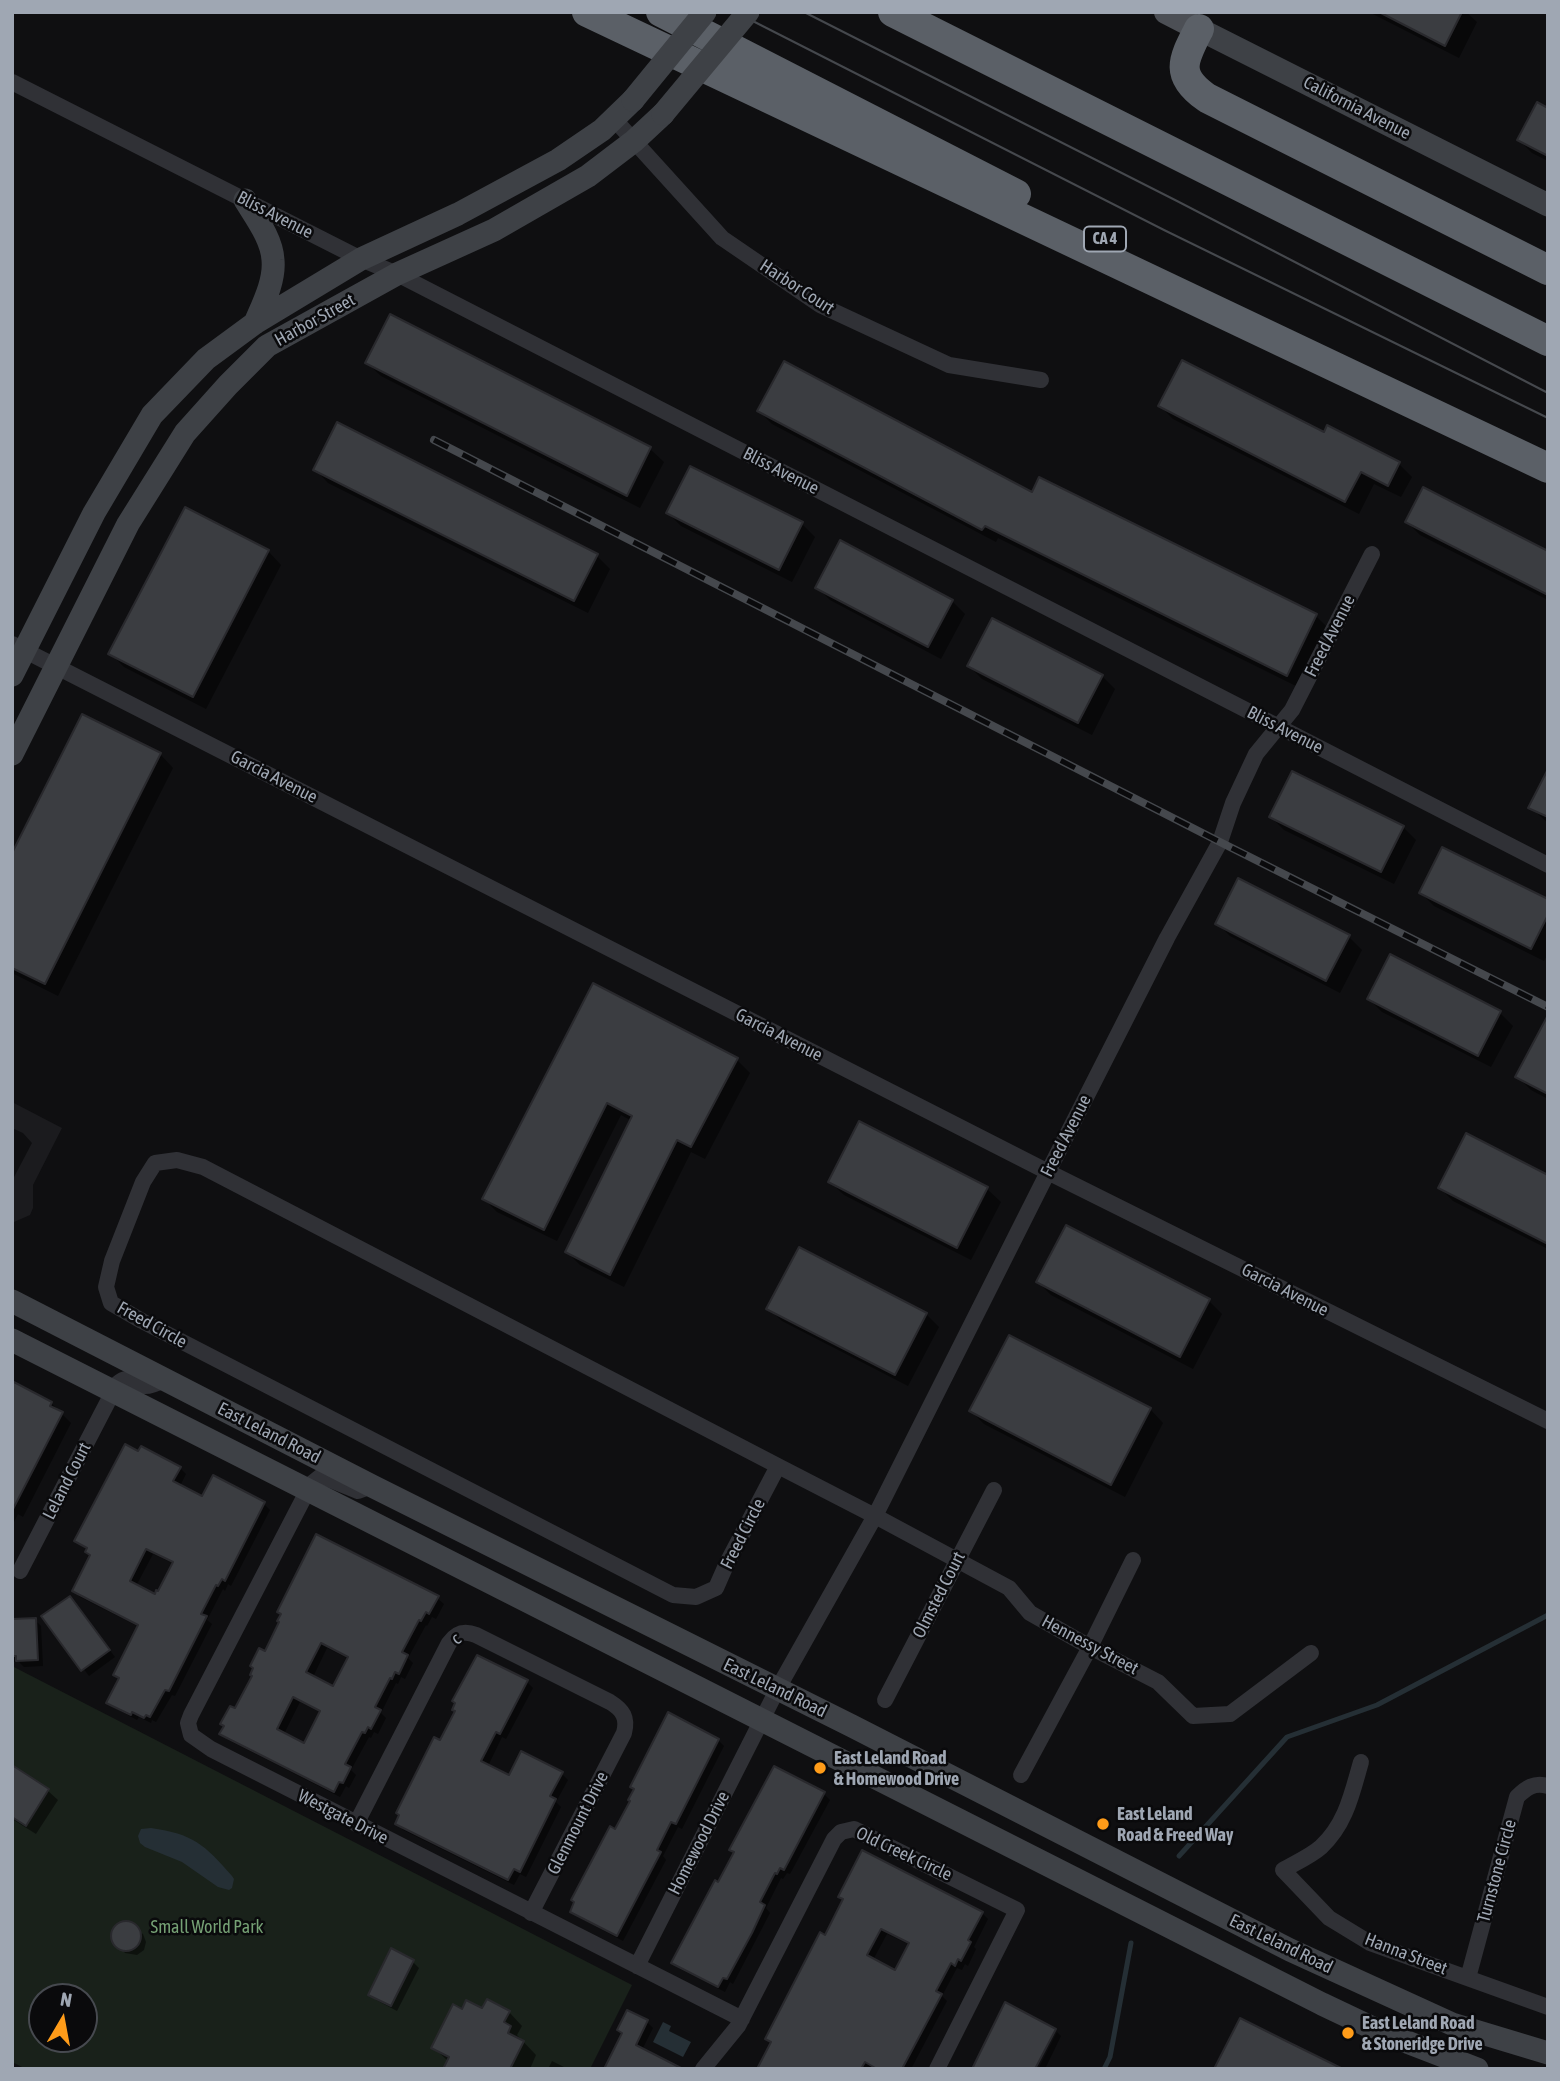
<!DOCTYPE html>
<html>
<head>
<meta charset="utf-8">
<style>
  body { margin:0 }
  #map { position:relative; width:1560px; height:2081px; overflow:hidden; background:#0f0f11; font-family:"Asap Condensed",sans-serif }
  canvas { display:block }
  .frame { position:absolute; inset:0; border:14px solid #9fa7b3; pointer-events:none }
  .north { position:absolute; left:28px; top:1983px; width:70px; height:70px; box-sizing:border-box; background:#0a0a0c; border:2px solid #46494f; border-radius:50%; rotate:10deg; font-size:19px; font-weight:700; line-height:28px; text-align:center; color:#9fa7b3 }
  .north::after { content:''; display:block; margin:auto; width:24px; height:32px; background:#ff9c19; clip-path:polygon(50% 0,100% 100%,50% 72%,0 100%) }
</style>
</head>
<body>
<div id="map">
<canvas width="1560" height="2081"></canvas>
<div class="frame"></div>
<div class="north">N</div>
</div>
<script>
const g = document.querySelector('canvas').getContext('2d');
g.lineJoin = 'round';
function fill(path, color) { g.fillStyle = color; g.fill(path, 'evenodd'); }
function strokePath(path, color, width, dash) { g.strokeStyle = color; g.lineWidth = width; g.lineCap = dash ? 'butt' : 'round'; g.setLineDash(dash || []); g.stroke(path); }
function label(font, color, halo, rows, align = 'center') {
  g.font = font + ' "Asap Condensed",sans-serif'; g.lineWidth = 5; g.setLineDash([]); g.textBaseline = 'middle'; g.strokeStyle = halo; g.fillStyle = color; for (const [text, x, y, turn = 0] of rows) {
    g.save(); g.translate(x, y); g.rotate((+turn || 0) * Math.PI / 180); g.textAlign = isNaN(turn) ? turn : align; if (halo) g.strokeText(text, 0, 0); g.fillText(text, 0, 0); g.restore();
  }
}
fill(new Path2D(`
  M12,1102L62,1128L33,1185V1208L30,1215L14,1222L12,1225Z`), '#1b1b1e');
fill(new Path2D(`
  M12,1666L632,1985L590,2069H26L12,2062ZM42,1997H84V2039H42Z`), '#19211a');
fill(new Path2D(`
  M151,1828C193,1834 204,1844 232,1876L234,1879L232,1888L229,1890L218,1887L182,1862L145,1847L140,1843L138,1836L141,1829Z
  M663,2022L671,2026L669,2031L691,2042L683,2057L653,2042Z`), '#252f35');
fill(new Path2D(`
  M1369,12H1466L1477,22L1459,58Z
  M1548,110V161L1532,153L1519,140Z
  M391,317L650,449L664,462L640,508L381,376L367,363Z
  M1160,406L1324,435L1399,464L1412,477L1401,497L1374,484L1359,514L1173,419Z
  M759,411L1032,494L1040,479L1316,616L1329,629L1300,688L998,538L996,542L772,424Z
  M338,425L597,556L610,569L588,613L328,483L315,469Z
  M668,513L802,524L815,537L792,582L681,526Z
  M1407,522L1548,553V600L1420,535Z
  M268,551L281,565L206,709L124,667L110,653Z
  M817,587L952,601L965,614L941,659L830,600Z
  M969,666L1102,676L1115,689L1092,735L982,679Z
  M160,754L173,768L58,996L12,973V857Z
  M1548,773V823L1530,807Z
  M1271,817L1403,827L1416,840L1394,884L1284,830Z
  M1421,893L1548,901V954L1544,961L1434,906Z
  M1217,923L1349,937L1362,950L1340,993L1230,936Z
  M593,985L737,1060L750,1073L705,1159L691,1152L624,1287L580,1265L567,1252L632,1121L621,1115L557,1241L497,1212L484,1199Z
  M1369,999L1500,1013L1513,1026L1491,1067L1382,1012Z
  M1548,1035V1099L1531,1090L1518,1077Z
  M860,1124L987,1189L1001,1202L971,1260L844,1195L830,1182Z
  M12,1128L23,1133L32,1143L12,1181Z
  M1548,1177V1249L1453,1201L1440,1188Z
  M1038,1282L1209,1301L1222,1314L1193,1369L1051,1295Z
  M768,1308L926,1314L939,1327L908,1386L782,1321Z
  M12,1383L51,1403L71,1423L23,1517L18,1514L12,1526Z
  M1150,1409L1163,1423L1125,1497L984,1424L971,1411Z
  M180,1468L186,1474L180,1486L203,1499L264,1504L270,1510L231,1586L228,1584L225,1591L223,1589L207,1620L212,1624L175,1696L172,1695L156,1722L152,1720L151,1723L139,1717L137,1720L115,1708L109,1702L120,1680L115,1675L139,1627L80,1597L74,1591L92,1556L88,1550L76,1541ZM153,1554L174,1564L155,1596L136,1586Z
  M70,1598L115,1657L89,1676L44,1616Z
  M437,1598L444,1604L436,1619L432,1617L427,1626L426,1625L408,1658L413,1663L405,1679L401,1677L398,1684L396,1683L381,1713L386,1718L378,1734L374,1732L371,1738L369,1737L351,1770L356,1775L349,1788L346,1786L340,1797L228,1740L221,1734L236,1711L265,1653ZM327,1648L349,1659L334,1688L313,1677ZM300,1702L321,1713L305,1745L284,1734Z
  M35,1620L41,1626L43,1666L24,1667L19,1662H12V1621Z
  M527,1682L533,1688L506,1739L502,1737L488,1766L510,1777L562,1774L568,1780L556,1802L561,1807L526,1877L520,1874L514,1885L403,1830L397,1823L440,1742Z
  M718,1740L724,1746L682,1829L678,1827L663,1856L666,1860L623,1941L578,1917L572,1911L616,1831Z
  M15,1769L48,1791L58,1800L36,1834L12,1819V1773Z
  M824,1794L830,1800L790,1874L787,1873L783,1879L781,1878L766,1908L770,1913L733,1984L730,1982L725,1992L680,1969L674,1963L735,1853L731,1849Z
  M840,1896L982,1913L988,1919L974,1947L976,1949L968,1966L965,1964L962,1970L957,1968L942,1996L947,2001L911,2069H843L772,2043L767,2039L845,1901ZM887,1934L910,1945L896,1972L873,1960Z
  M128,1923L143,1934L146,1942L144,1950L137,1955L125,1953L114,1939L116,1927Z
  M413,1962L419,1968L397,2011L376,2000L370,1994Z
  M463,2011L509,2012L522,2026L517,2035L536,2055L530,2069H445L449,2062L433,2047Z
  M628,2012L647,2022L653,2028L642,2050L606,2069L623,2034L619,2030Z
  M1057,2032L1061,2036L1045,2069H1038Z
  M552,2061L568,2069H548Z`), '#0007');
strokePath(new Path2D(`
  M1179,1856L1287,1737L1377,1705L1548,1615
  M1104,2069L1110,2057L1131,1943`), '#252f35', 5);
const building = new Path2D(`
  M1379,12H1462L1445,46Z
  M1537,102L1548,108V156L1517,140Z
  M390,314L651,447L627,496L365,363Z
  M1182,360L1324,432L1327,425L1400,462L1388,486L1361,472L1345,502L1158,406Z
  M784,361L1032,492L1039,477L1317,614L1287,676L985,526L982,530L757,411Z
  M337,422L598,554L574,601L313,470Z
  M690,466L803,522L779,570L666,513Z
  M1423,487L1548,551V595L1405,522Z
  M185,507L269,550L193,697L108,654Z
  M840,540L953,600L928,647L815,588Z
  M992,618L1103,675L1078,723L967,666Z
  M82,714L161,753L45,984L12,968V853Z
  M1548,769V817L1528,808Z
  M1292,771L1404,826L1381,872L1269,817Z
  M1442,847L1548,899V915L1531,949L1419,893Z
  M1238,878L1350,935L1326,981L1215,924Z
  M1390,954L1501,1011L1478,1056L1367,999Z
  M593,983L738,1058L691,1147L677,1140L610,1275L565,1252L632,1116L607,1103L544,1230L482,1199Z
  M1548,1015V1094L1515,1077Z
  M859,1121L988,1187L957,1248L828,1182Z
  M1466,1133L1548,1175V1244L1438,1188Z
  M1066,1225L1210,1299L1180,1357L1036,1282Z
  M799,1247L927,1313L895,1375L766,1309Z
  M1009,1335L1151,1408L1111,1485L969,1411Z
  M12,1381L52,1402L50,1406L63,1412L12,1511Z
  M125,1444L138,1451L141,1446L181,1467L173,1481L202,1496L213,1475L265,1502L225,1581L222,1579L218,1586L216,1585L201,1614L207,1616L169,1691L165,1690L150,1717L146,1715L144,1718L132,1712L131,1715L106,1703L119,1678L113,1675L138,1625L72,1591L90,1555L85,1552L87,1548L74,1541ZM146,1549L173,1562L158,1591L156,1590L155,1594L130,1581Z
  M316,1534L439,1596L429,1614L426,1612L421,1621L419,1620L402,1652L408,1655L399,1674L395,1672L392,1679L390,1678L375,1707L381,1710L371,1729L368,1727L365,1733L362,1732L345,1764L351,1767L343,1783L339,1782L334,1792L219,1734L224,1726L220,1724L230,1706L235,1708L252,1676L250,1675L253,1668L250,1666L259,1648L265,1651L279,1622L277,1621L281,1614L277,1612ZM321,1643L348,1657L333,1686L306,1672ZM293,1697L320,1711L304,1743L277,1729Z
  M70,1596L110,1650L81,1671L41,1616Z
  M36,1618L38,1660L16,1661V1656H12V1619Z
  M477,1655L528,1680L500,1734L496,1732L481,1761L509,1775L521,1751L563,1772L550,1796L556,1799L520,1872L514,1869L508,1880L395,1824L399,1815L396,1813L434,1737L440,1740L455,1711L452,1710L455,1703L452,1701Z
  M668,1712L719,1739L676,1824L671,1822L657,1850L661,1852L617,1936L570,1912L574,1902L571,1900L610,1826L615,1829L630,1801L628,1800L634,1789L630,1787Z
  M12,1765L49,1789L26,1826L12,1817Z
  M774,1766L825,1792L784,1870L780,1868L777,1874L775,1873L760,1902L765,1905L752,1933L727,1979L723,1978L718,1987L671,1963L715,1880L718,1882L734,1852L729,1850Z
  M862,1850L983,1912L968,1940L971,1942L961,1961L958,1959L955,1966L951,1963L936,1991L942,1994L902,2069H877L865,2062L861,2069H757L771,2042L765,2039L820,1932L825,1935L843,1899L838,1897ZM881,1929L909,1943L895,1970L867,1955Z
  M111 1936a15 15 0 1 1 30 0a15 15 0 1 1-30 0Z
  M391,1948L414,1960L391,2006L368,1995Z
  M487,1999L510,2011L504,2022L511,2026L508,2033L524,2041L510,2069H443L449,2057L431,2048L453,2004L462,2009L466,2000L482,2008Z
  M1005,2002L1056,2029L1035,2069H972Z
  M627,2010L648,2020L636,2045L683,2069H604L622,2033L617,2030Z
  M1240,2018L1282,2039L1343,2069H1214Z`);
fill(building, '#3b3d41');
strokePath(building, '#29292d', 2);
strokePath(new Path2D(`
  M12,82L361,259L397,274L1548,865
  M614,119L722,238L820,305L949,365L1041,380
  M12,644L1048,1172L1548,1421
  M177,1160L203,1167L778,1466L727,1563L716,1588L696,1597L673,1595L142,1321L111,1303L106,1287L112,1261L143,1182L155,1163Z
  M778,1466L875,1516L1009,1588L1030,1613L1090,1647L1158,1682L1193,1716L1230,1714L1311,1653
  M372,1486L358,1491L321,1476L311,1484L191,1715L188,1723L191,1735L211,1749L742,2019
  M20,1571L117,1384C130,1372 131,1385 144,1386C150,1387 160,1382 166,1379
  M885,1700L994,1490
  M1361,1762C1352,1793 1346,1824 1321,1847C1311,1856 1295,1863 1283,1870L1329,1918L1370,1943L1548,2007
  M1021,1775L1090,1647L1133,1560
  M356,1824L449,1643C456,1633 464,1630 476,1635L610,1702C623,1710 628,1718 624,1733L531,1913
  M637,1966L777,1690L875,1516L1048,1172L1167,938L1220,842L1233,803L1256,754L1292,710L1372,554
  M1468,1978L1517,1797C1526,1788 1534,1782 1548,1786
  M703,2069L738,2026L834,1839L841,1832L854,1829L1017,1910L937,2069`), '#303136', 16);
strokePath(new Path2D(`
  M1199,29L1548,205
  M245,200C256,218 272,239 273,260C275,281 263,304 255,323
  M12,675L94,513L152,415L206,359L255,323L361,259L458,214L558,160L602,130L633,100
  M12,754L128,524L185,433L228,385L267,346L397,274L494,230L588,176L634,141L663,114
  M12,1301L372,1486L852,1726L1290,1950L1452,2024L1548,2053
  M12,1340L1322,2004L1381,2032L1477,2069`), '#3e4146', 23);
strokePath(new Path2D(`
  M1166,12L1199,29`), '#4c4f55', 24);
strokePath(new Path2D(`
  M587,12L1548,468
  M661,12L1016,194
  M893,12L1548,341
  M1199,29C1183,60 1174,75 1207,98L1548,270`), '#5b6067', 30);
strokePath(new Path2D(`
  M735,12L1164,230L1548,418
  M804,12L1177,201L1548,393`), '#45484d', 2);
const rail = new Path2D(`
  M434,440L1220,842L1548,1007`);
strokePath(rail, '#45484d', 8);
strokePath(rail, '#0a0a0c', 5, [16]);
strokePath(new Path2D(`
  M633,100L705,12
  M663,114L748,12`), '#3e4146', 23);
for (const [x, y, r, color] of [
  [820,1768,7,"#ff9c19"],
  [1103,1824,7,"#ff9c19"],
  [1348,2033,7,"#ff9c19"]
]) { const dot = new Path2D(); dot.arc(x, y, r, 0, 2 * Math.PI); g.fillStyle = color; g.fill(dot); strokePath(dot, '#0a0a0c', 2.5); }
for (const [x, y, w] of [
  [1105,239,42]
]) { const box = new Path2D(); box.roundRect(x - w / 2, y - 12.5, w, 25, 5); g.fillStyle = '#0a0a0c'; g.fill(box); strokePath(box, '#9fa7b3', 2); }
label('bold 16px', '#9fa7b3', null, [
  ["CA 4",1105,239]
]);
label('18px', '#9fa7b3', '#0a0a0c', [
  ["California Avenue",1357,108,27],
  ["Bliss Avenue",275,215,27],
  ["Harbor Court",797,287,33],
  ["Harbor Street",315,320,-29],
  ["Bliss Avenue",781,471,27],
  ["Freed Avenue",1330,636,-63],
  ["Bliss Avenue",1285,730,27],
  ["Garcia Avenue",274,777,27],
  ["Garcia Avenue",779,1035,27],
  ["Freed Avenue",1066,1136,-63],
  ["Garcia Avenue",1285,1290,27],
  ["Freed Circle",152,1325,29],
  ["East Leland Road",269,1433,27],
  ["Leland Court",67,1481,-63],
  ["Freed Circle",743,1534,-63],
  ["Olmsted Court",939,1595,-63],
  ["c",456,1639,-39],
  ["Hennessy Street",1090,1645,28],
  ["East Leland Road",775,1688,26],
  ["Westgate Drive",343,1817,27],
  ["Glenmount Drive",578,1823,-63],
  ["Homewood Drive",699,1843,-63],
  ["Old Creek Circle",904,1854,25],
  ["Turnstone Circle",1497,1871,-75],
  ["East Leland Road",1281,1944,26],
  ["Hanna Street",1406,1954,21]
]);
label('bold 18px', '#9fa7b3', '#0a0a0c', [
  ["East Leland Road",834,1758],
  ["& Homewood Drive",834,1779],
  ["East Leland",1117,1814],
  ["Road & Freed Way",1117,1835],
  ["East Leland Road",1362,2023],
  ["& Stoneridge Drive",1362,2044]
], 'left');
label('18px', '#75a074', '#0a0a0c', [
  ["Small World Park",207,1927]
]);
</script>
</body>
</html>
